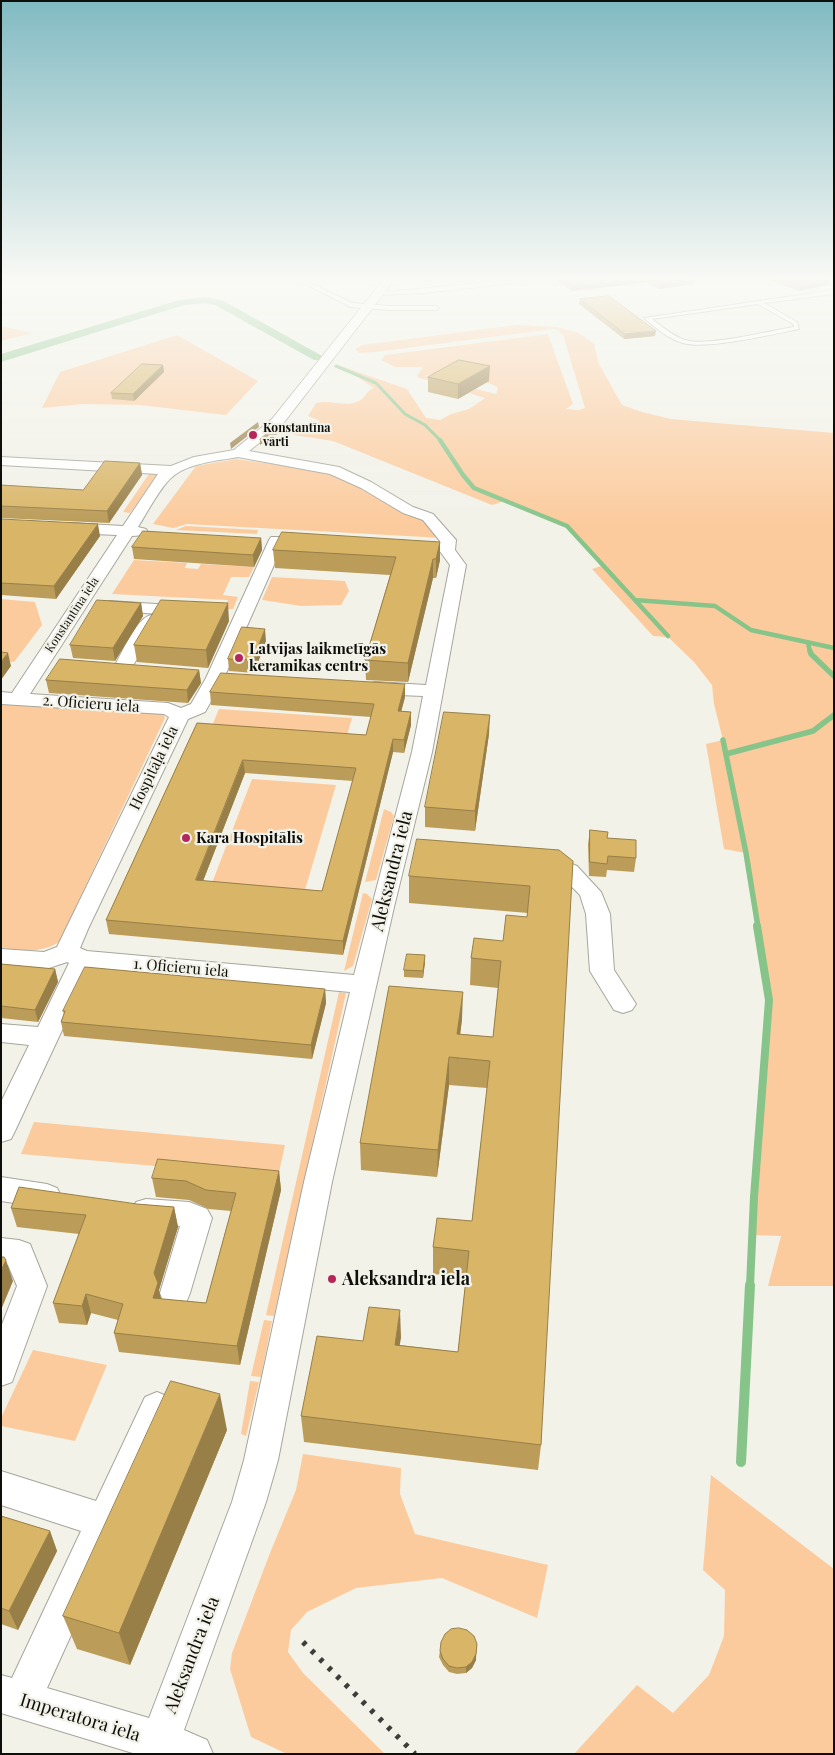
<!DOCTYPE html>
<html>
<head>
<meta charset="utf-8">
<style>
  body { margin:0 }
  #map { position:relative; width:835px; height:1755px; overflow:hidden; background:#f2f2e9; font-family:"Playfair Display",serif }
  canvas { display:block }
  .frame { position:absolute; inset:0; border:2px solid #0e0e0b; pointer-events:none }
</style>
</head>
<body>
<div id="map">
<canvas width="835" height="1755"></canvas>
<div class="frame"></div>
</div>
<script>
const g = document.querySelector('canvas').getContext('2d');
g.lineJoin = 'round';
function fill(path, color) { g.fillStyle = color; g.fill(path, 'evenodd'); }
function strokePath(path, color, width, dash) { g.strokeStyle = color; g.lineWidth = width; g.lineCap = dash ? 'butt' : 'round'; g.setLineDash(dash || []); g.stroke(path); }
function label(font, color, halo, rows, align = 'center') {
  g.font = font + ' "Playfair Display",serif'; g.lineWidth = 4.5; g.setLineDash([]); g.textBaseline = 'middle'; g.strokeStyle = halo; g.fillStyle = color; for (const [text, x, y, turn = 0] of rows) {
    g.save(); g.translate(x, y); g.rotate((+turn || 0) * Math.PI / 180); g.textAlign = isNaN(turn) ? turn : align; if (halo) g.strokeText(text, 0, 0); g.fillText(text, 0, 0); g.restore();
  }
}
fill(new Path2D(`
  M218,302L228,305L315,353L305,354L220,306Z
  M516,325L557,327L579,333L594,344L599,364L622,405L642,412L671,419L834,433V1286H768L781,1236L752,1235L769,1000L746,853L724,849L706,744L723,740L714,704L712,685L694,662L668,637L653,636L592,569L604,565L567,526L505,501L492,505L333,441L294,435L320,421L308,416L316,403C330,399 345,408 359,401C365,398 367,390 374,388L353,374L334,367L338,365L407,389L426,418L440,420L451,414L469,409L485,398L469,393L476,389L496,394L498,388C487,378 438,370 424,376L446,382L443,384L419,378L417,376L423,367H395L381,360L385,355L548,334L573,404L566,409L578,410L585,408L563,335L559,331L553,329L376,352L359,353L355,349L362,345Z
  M1,326L33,333L1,341Z
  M177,335L258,381L226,415L140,405L83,404L42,408L60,372Z
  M236,459L303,468L340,476L365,486L404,514L423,518L443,538L187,524L173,528L153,524L196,466Z
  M151,471L157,473V475L130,513L123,512Z
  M186,526L258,530L257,534L176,530Z
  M134,560L187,563L185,568L198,569L201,564L254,567L249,577H231L223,595L238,597L233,609H224L228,600L112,594Z
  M272,577L345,581L349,591L341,605L301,606L262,600Z
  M1,599L35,602L42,625L14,662L1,661Z
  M1,702L158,711L164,714L165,718L59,942C40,954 22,950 1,948Z
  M219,709L352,718L345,742L209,733Z
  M252,779L336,785L305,890L212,883Z
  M384,809L391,812L394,816L376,880L365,882Z
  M363,893L367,894L372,899L353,966L344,971Z
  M339,992L346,993L274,1316L266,1315Z
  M34,1122L285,1145L278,1177L21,1154Z
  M264,1320L272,1321L261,1377L251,1376Z
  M33,1350L107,1365L75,1441L1,1426V1418Z
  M250,1381L259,1382L246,1436L241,1434Z
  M303,1454L401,1468L400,1494L415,1534L548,1565L537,1618L442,1578L356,1588L307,1612L291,1630L288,1652L303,1673L385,1754H287L251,1737L230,1669L232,1653L270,1553L296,1490Z
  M711,1475L834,1569V1754H574L637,1685L673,1713L709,1675L724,1636L725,1590L703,1570Z`), '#fccb9d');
strokePath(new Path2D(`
  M336,366L376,383L405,414L425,425L441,441`), '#86c489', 3);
strokePath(new Path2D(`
  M440,440L463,475L474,488L567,526L668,636
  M635,600L715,606L751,630L834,648
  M808,643L810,652`), '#86c489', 4.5);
strokePath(new Path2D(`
  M810,651L811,654L834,676
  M723,740L746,853L758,927
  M726,754L813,731L834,715`), '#86c489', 5.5);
strokePath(new Path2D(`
  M750,1286L754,1197L769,1000L757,926`), '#86c489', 8);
strokePath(new Path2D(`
  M741,1462L750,1285`), '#86c489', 10);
fill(new Path2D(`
  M206,297L222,300L324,357L322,360H314L215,305L206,303L184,305L1,362V354L179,300Z`), '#86c489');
const lane = new Path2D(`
  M295,279H302L352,303L389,306H436L439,308L436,310H389L351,307Z
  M521,279L517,283L423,293L379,295L376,293Z
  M834,290V294L764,303L797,322L799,329C774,334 706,350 683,343C669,339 655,328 644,318ZM758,304L793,324L794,327C769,331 706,347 685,340C673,336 662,327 652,319Z`);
const street = new Path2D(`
  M384,279H395L282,425L249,451L339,467L371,482L413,507L433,514L456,540L455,550L466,565L432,752L394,907L332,1182L278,1460L266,1502L184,1730L207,1740L213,1754H136L1,1713V1675L12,1678L81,1531L1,1505V1471L96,1501L145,1397L157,1392L169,1397L174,1408L47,1688L149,1718L232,1502L244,1460L304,1182L350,992L91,968L15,1131L11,1139L1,1142V1102L29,1045L1,1042V1024L38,1027L69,963L67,962L46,969L1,965V949L44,952L57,947L169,717L164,714L1,704V692L12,693L117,535L70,533L65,531L62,528L65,525L70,523L123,526L158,474L1,465V457L171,466L194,457L234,450L272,419ZM238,457L330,474L361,488L403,513L423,520L440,541L439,550L450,565L426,685L375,682L368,684L366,688L368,692L375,694L423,696L412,752L354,975L87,951L80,948L88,929L188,719L205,712L224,678L285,540L283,537H271L269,540L206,678L191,704L181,708L168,703L30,694L132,536L146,535L148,532L146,529L138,527C147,513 159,489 171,478C187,463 217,461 238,457Z
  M821,279H834V285Z
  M110,601L186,606L192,607L195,611L192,615L186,616L104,610L101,606L104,602Z
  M151,615L157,616L160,620L131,669L128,673L122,675L116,673L113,669C121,655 136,618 151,615Z
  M546,853L577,866L601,892L610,914L614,970L636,1004L632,1010L623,1013L614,1010L590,971L586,914L580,895L561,876L538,865L535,860L538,855Z
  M1,1177L47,1184L57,1188L61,1196L57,1204L47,1208L1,1201Z
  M146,1199L189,1202L207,1209L212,1218L190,1293L186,1303L175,1307L164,1303L160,1293L180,1226L146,1223L136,1220L131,1211L136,1202Z
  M1,1238L19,1240L30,1244L47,1286L12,1382L1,1386V1327L17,1286L8,1265L1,1264Z`);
strokePath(lane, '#a6a69d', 2);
strokePath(street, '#a6a69d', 2);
fill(lane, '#fff');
fill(street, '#fff');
strokePath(new Path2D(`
  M303,1642L415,1754`), '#3d3d39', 5.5, [4, 8]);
fill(new Path2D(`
  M554,279H692L694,280L693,284L659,289L647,282L572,291Z
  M767,279H825L829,280L828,285L799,291Z
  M580,299L655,336L624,339L579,304Z
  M163,365L164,372L134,401L112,399L111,393Z
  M428,377L489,381L458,399L428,392Z
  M140,463L142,475L109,523L1,518V485L83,490Z
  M1,519L100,536L56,599L1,595Z
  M261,538L262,550L254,567L134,559L132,547Z
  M440,542V560L436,578H433L408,682L366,680L365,660L390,575L275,568L273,550Z
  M141,603L143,616L115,661L73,658L70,645Z
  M229,621L208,668L137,662L134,645Z
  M266,641L254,673L229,671L228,659Z
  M199,670L201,683L188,703L49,693L46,680Z
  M210,692L405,697L401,711L411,712V725L404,753L393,752L343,955L109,934L106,920L197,723L366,735L371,717L211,705ZM245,773L353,781L322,891L203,881Z
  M489,734L475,831L425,827V807Z
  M590,830L607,838L636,858L634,872L607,870L606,877L589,876L588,844Z
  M559,850L541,1445L538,1470L304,1442L301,1416L363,1341L401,1337L399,1345L458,1352L466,1278L433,1274V1247L472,1221L487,1088L449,1085L437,1177L361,1170L360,1143L462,1019L460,1034L493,1037L498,988L470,985L471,958L503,941L527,917L528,913L409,903V876Z
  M425,962L423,978L404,977V970Z
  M1,964L55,969L58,982L38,1022L1,1018Z
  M325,989L326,1003L312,1059L64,1036L61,1022L64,1014L63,1011Z
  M279,1171L281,1190L240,1365L119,1352L114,1333L118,1320L91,1313L87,1325L59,1323L53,1303L79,1234L17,1227L11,1208L137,1204L174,1207L178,1227L159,1290L161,1299L206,1303L231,1211L209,1209L189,1200L156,1197L152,1178Z
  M227,1430L130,1665L77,1649L63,1616Z
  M1,1516L50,1531L57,1551L18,1630L1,1624Z
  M477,1644L476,1660L472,1668L466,1673L457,1674L449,1672L443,1665L439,1657L440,1651Z`), '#bb9c59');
fill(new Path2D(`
  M631,279H647V282L572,291L573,286Z
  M694,280L693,284L659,289L660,284Z
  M829,280L828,285L799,291L800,287Z
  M656,331L655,336L624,339L625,334Z
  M163,365L164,372L134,401L133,394Z
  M490,366L489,381L458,399V384Z
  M258,422L259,427L231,449L230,443Z
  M282,426V431L260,445V439Z
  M140,463L142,475L109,523L107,511Z
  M98,524L100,536L56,599L54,586Z
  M261,538L262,550L254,567L253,555Z
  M440,542V560L436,578V559Z
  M433,559V578L408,682V663Z
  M141,603L143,616L115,661L113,648Z
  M228,603L229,621L208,668L206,650Z
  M265,629L266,641L254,673L253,660Z
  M8,653L11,666L1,680V662Z
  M199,670L201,683L188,703L187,690Z
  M405,684V697L398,724V711Z
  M411,712V725L404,753V740Z
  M490,715L489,734L475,831V811Z
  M393,739V752L343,955V941Z
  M243,760L245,773L198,894L196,880Z
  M425,955V962L423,978V971Z
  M55,969L58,982L38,1022L35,1010Z
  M325,989L326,1003L312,1059L311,1045Z
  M463,992L462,1019L457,1061V1034Z
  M449,1057V1085L437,1177L438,1150Z
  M279,1171L281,1190L240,1365L237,1346Z
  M174,1207L178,1227L159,1290L162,1303L153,1298L154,1273Z
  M6,1260L13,1281L1,1310V1271Z
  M86,1294L91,1313L87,1325L82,1306Z
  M400,1310L401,1337L396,1371L395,1345Z
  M220,1394L227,1430L130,1665L119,1633Z
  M50,1531L57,1551L18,1630L9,1611Z
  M476,1654V1660L472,1668L466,1673V1667Z`), '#987f48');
const building = new Path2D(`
  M561,279H631L573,286Z
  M651,279H692L694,280L660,284Z
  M780,279H825L829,280L800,287Z
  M609,296L656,331L625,334L580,299Z
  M459,360L490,366L458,384L428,377Z
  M142,364L163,365L133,394L111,393Z
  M278,425L282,426L260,439Z
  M105,461L140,463L107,511L1,506V485L83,490Z
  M1,519L98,524L54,586L1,583Z
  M143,531L261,538L253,555L132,547Z
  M282,532L440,542L436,559H433L408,663L365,660L396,557L273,550Z
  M97,600L141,603L113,648L70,645Z
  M161,600L228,603L206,650L134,645Z
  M242,627L265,629L253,660L228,659Z
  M1,652L8,653L1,662Z
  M60,659L199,670L187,690L46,680Z
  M221,673L405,684L398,711L411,712L404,740L393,739L343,941L106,920L197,723L366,735L374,704L210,692ZM243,760L356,768L322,891L196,880Z
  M444,712L490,715L475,811L425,807Z
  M590,830L608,832L607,838L636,840V858L608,856L607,864L590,862Z
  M417,839L559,850L573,861L541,1445L301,1416L317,1336L363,1341L369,1307L400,1310L395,1345L458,1352L469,1251L433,1247L437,1218L472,1221L490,1061L449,1057L438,1150L360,1143L389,986L463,992L457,1034L493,1037L501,961L471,958L474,938L503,941L506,915L527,917L530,886L409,876Z
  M407,954L425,955L423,971L404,970Z
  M1,964L55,969L35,1010L1,1006Z
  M85,967L325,989L311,1045L61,1022L65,1011H63Z
  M158,1159L279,1171L237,1346L114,1333L123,1304L86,1294L82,1306L53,1303L86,1215L11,1208L19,1187L137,1204L174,1207L154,1273L158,1283L153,1298L206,1303L236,1193L206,1190L186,1181L152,1178Z
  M1,1257H4L6,1260L1,1271Z
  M171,1381L220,1394L119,1633L63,1616Z
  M1,1516L50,1531L9,1611L1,1608Z
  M459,1628L467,1630L474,1636L477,1644L476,1654L472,1662L466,1667L457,1668L449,1666L443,1659L440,1651L441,1642L445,1634L451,1629Z`);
fill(building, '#d9b567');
strokePath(building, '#987f48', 1);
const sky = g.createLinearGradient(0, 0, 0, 525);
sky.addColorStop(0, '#81bac2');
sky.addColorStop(0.53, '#f9f9f5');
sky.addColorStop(1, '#f9f9f500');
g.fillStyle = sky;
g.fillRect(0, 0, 835, 525);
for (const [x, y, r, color] of [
  [253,435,5,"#b5275b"],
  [239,658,5,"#b5275b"],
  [186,838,5,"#b5275b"],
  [332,1279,5,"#b5275b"]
]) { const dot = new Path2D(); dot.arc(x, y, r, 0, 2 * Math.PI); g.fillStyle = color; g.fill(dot); strokePath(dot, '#f2f2e9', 2); }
label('bold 12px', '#0e0e0b', '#f2f2e9', [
  ["Konstantīna",263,428],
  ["vārti",263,442]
], 'left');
label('12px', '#0e0e0b', '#f2f2e9', [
  ["Konstantīna iela",72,615,-57]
]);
label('bold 15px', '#0e0e0b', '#f2f2e9', [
  ["Latvijas laikmetīgās",249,649],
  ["keramikas centrs",249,666],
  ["Kara Hospitālis",196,838]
], 'left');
label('15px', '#0e0e0b', '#f2f2e9', [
  ["2. Oficieru iela",91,704,4],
  ["Hospitāļa iela",154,768,-64],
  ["1. Oficieru iela",181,968,5]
]);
label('18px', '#0e0e0b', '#f2f2e9', [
  ["Aleksandra iela",392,871,-76],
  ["Aleksandra iela",192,1655,-69],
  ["Imperatora iela",80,1718,17]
]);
label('bold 18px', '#0e0e0b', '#f2f2e9', [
  ["Aleksandra iela",342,1279]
], 'left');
</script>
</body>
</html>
